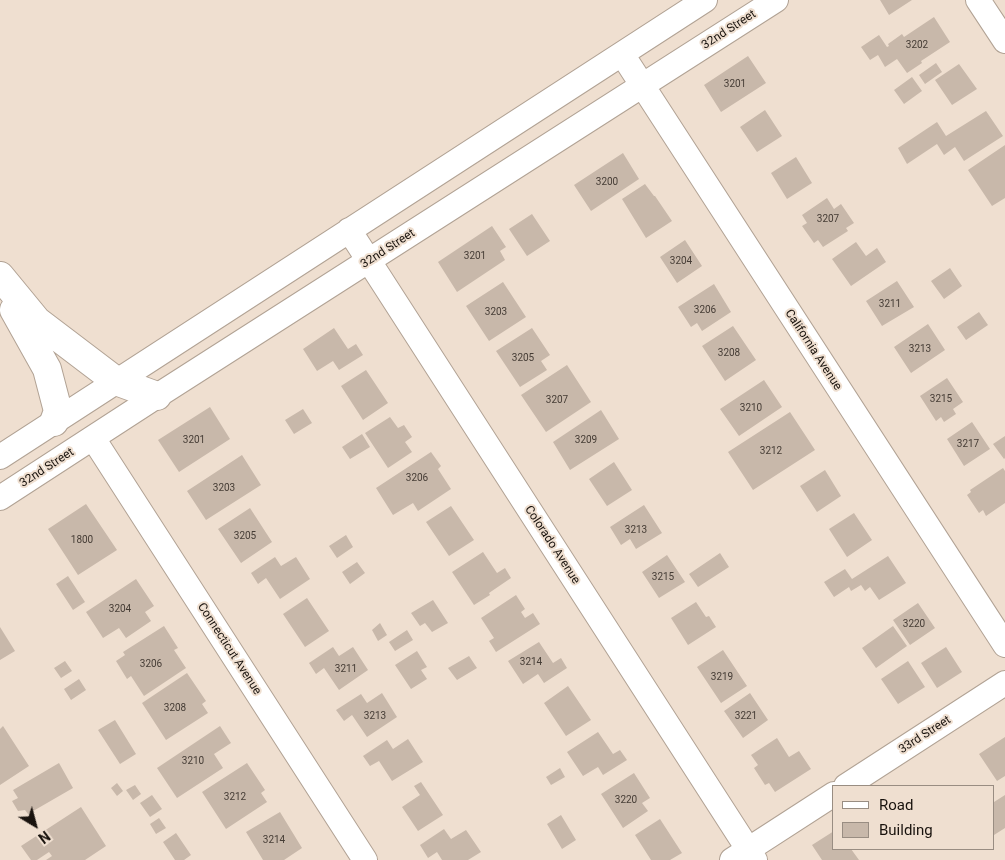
<!DOCTYPE html>
<html>
<head>
<meta charset="utf-8">
<style>
  body { margin:0 }
  #map { position:relative; width:1005px; height:860px; overflow:hidden; background:#efdfd0; font-family:Roboto,sans-serif }
  canvas { display:block }
  .legend { position:absolute; left:832px; top:785px; width:162px; height:65px; box-sizing:border-box; background:#efdfd0; border:1px solid #998d82; margin:0; padding:6px 9px; list-style:none; font-size:15px; color:#19130e }
  .legend li { display:flex; align-items:center; gap:10px; height:25px }
  .legend b { width:25px; border:1px solid #998d82 }
  .north { position:absolute; left:10px; top:800px; width:50px; height:50px; -webkit-text-stroke:4px #efdfd0; paint-order:stroke; rotate:143deg; font-size:14px; font-weight:700; line-height:20px; text-align:center; color:#19130e }
  .north::after { content:''; display:block; margin:auto; width:18px; height:22px; background:#19130e; clip-path:polygon(50% 0,100% 100%,50% 72%,0 100%) }
</style>
</head>
<body>
<div id="map">
<canvas width="1005" height="860"></canvas>
<ul class="legend">
<li><b style="height:6px;background:#fff"></b>Road</li>
<li><b style="height:14px;background:#c8b8aa"></b>Building</li>
</ul>
<div class="north">N</div>
</div>
<script>
const g = document.querySelector('canvas').getContext('2d');
g.lineJoin = 'round';
function fill(path, color) { g.fillStyle = color; g.fill(path, 'evenodd'); }
function strokePath(path, color, width, dash) { g.strokeStyle = color; g.lineWidth = width; g.lineCap = dash ? 'butt' : 'round'; g.setLineDash(dash || []); g.stroke(path); }
function label(font, color, halo, rows, align = 'center') {
  g.font = font + ' Roboto,sans-serif'; g.lineWidth = 4; g.setLineDash([]); g.textBaseline = 'middle'; g.strokeStyle = halo; g.fillStyle = color; for (const [text, x, y, turn = 0] of rows) {
    g.save(); g.translate(x, y); g.rotate((+turn || 0) * Math.PI / 180); g.textAlign = isNaN(turn) ? turn : align; if (halo) g.strokeText(text, 0, 0); g.fillText(text, 0, 0); g.restore();
  }
}
fill(new Path2D(`
  M880,0H912L889,15Z
  M934,17L950,42L921,61L922,63L907,73L897,59L885,67L878,55L870,60L861,47L879,35L887,47L889,46L888,44L902,34L904,37Z
  M748,56L766,83L721,112L704,85Z
  M936,63L942,72L925,84L919,75Z
  M959,64L977,89L952,105L935,80Z
  M912,77L922,91L904,104L894,90Z
  M765,110L782,136L757,152L740,127Z
  M986,111L1003,136L964,161L955,147L944,155L937,144L907,164L898,148L937,122L946,136Z
  M1005,145V198L992,206L968,170Z
  M623,153L639,179L591,211L574,185Z
  M796,157L812,183L787,199L771,173Z
  M645,184L654,196H655L672,221L646,238L622,199Z
  M827,198L834,209L841,204L854,223L846,228L848,231L823,247L818,240L814,243L802,226L807,223L802,215Z
  M532,214L550,241L527,256L509,229Z
  M492,226L506,247L500,251L505,260L457,292L438,262Z
  M685,240L702,266L677,283L660,257Z
  M856,242L866,256L877,248L886,262L851,286L832,259Z
  M950,268L962,286L944,299L931,281Z
  M897,281L914,307L882,326L866,301Z
  M503,282L526,317L489,341L466,306Z
  M714,284L731,312L702,331L697,323L691,327L678,307Z
  M979,312L988,325L966,340L957,327Z
  M928,324L945,350L911,373L894,347Z
  M733,326L756,360L725,381L702,346Z
  M334,328L348,349L356,344L363,355L339,370L333,361L317,371L303,349Z
  M532,328L550,355L541,361L547,370L520,387L496,351Z
  M567,365L591,402L546,432L521,395Z
  M366,370L388,403L363,420L341,386Z
  M947,378L963,402L953,409L956,414L944,422L941,417L936,421L920,396Z
  M764,380L782,407L739,436L720,409Z
  M210,407L230,439L179,472L158,440Z
  M303,409L312,423L294,434L285,420Z
  M601,410L619,439L570,470L553,442Z
  M790,412L815,450L753,490L728,452Z
  M390,417L398,428L404,425L412,437L405,442L412,452L388,468L365,433Z
  M972,422L990,449L964,466L947,439Z
  M362,434L370,447L350,459L342,447Z
  M1005,436V458L1004,459L993,444Z
  M431,452L441,466L438,469L451,489L418,511L413,503L393,515L376,488Z
  M242,455L261,485L206,520L187,491Z
  M614,462L632,490L607,506L589,479Z
  M1003,468L1005,471V503L986,516L983,510L979,513L967,495L971,492L970,490Z
  M825,470L841,496L817,512L800,486Z
  M86,504L117,550L78,575L48,529Z
  M644,505L662,533L636,549L630,539L621,545L610,527Z
  M451,506L474,540L449,556L426,522Z
  M250,508L272,542L241,563L218,529Z
  M854,513L872,540L847,557L829,529Z
  M346,535L353,547L337,558L329,546Z
  M483,552L497,573L505,568L511,578L489,593L490,595L474,605L452,572Z
  M720,553L729,567L698,587L689,574Z
  M667,555L685,582L659,598L642,572Z
  M888,556L906,583L879,600L870,587L865,591L861,585L851,591L849,587L834,597L824,582L845,569L852,579Z
  M275,557L281,566L296,557L310,579L280,599L266,578L258,584L251,573Z
  M357,562L365,573L350,584L342,572Z
  M68,576L85,602L73,610L56,584Z
  M136,579L154,606L145,612L151,621L126,638L119,628L103,638L86,612Z
  M516,595L525,609L521,612L525,618L533,613L540,624L496,652L489,641L494,638L481,618Z
  M307,598L329,631L305,647L283,614Z
  M433,600L448,623L432,632L425,623L420,626L411,613Z
  M696,602L706,617L709,616L716,627L688,645L671,618Z
  M918,603L935,628L910,645L893,620Z
  M380,623L387,635L378,641L372,630Z
  M164,626L178,648L174,650L186,668L144,696L131,676L127,679L116,661L125,655L123,652Z
  M893,626L907,646L876,668L862,648Z
  M0,627L15,651L0,660Z
  M407,630L413,640L395,651L389,642Z
  M539,642L553,663L561,658L567,668L544,683L538,674L523,684L508,661Z
  M333,647L339,656L353,647L368,670L339,690L324,668L316,674L309,663Z
  M946,647L962,672L937,688L921,663Z
  M723,650L747,686L721,703L697,667Z
  M417,651L427,667L421,670L427,679L411,689L395,665Z
  M469,656L477,668L457,680L448,668Z
  M65,661L72,671L61,678L54,668Z
  M908,661L925,687L898,704L881,679Z
  M187,673L206,701L202,704L208,713L166,740L142,703Z
  M79,679L86,690L71,700L64,689Z
  M568,686L591,720L566,736L544,703Z
  M382,693L397,717L367,737L352,715L344,721L336,710L361,694L367,703Z
  M750,693L768,720L743,738L724,711Z
  M115,720L136,754L120,764L98,730Z
  M3,726L29,766L0,785V729Z
  M220,726L231,743L214,754L223,768L177,798L157,768Z
  M598,732L613,754L620,750L627,760L603,775L598,767L583,776L567,752Z
  M1005,737V776L997,781L979,754Z
  M777,738L789,757L799,751L811,769L775,792L769,783L765,785L754,768L758,765L751,755Z
  M408,739L423,762L392,781L379,761L370,766L363,756L387,740L393,749Z
  M59,763L73,788L28,814L25,810L18,811L12,801L18,798L13,790Z
  M247,763L265,790L261,793L267,802L226,829L202,792Z
  M560,768L565,777L551,785L546,777Z
  M634,773L650,798L642,803L648,811L623,828L601,794Z
  M421,782L443,815L418,831L402,807L420,795L414,786Z
  M117,783L123,791L117,796L111,788Z
  M135,785L141,794L133,800L126,790Z
  M152,795L162,809L150,817L140,803Z
  M1005,795V828L994,835V802Z
  M81,807L106,846L85,860H46L52,856L49,852L37,860H31L21,846Z
  M280,812L302,848L284,860H263L246,832Z
  M561,815L576,840L562,849L547,824Z
  M159,818L166,828L156,834L150,824Z
  M660,819L682,853L670,860H651L635,835Z
  M444,829L451,839L466,830L481,852L468,860H442L437,852L428,858L420,845Z
  M834,831V849H851L859,860H822L812,845Z
  M176,833L191,855L184,860H175L163,842Z`), '#c8b8aa');
const minor = new Path2D(`
  M978,0L1005,41
  M622,54L1005,645
  M349,230L755,860
  M93,438L365,860
  M0,457L705,0
  M0,498L157,396L776,0
  M846,786L1005,683
  M732,860L834,794`);
const highway = new Path2D(`
  M0,276L37,321L116,381L157,396
  M14,310L47,369L58,411L54,422`);
strokePath(minor, '#b1a294', 26);
strokePath(highway, '#b1a294', 30);
strokePath(minor, '#fff', 24);
strokePath(highway, '#fff', 28);
label('10px', '#453c35', null, [
  ["3202",917,45],
  ["3201",735,84],
  ["3200",607,182],
  ["3207",828,219],
  ["3201",475,256],
  ["3204",681,261],
  ["3211",890,304],
  ["3206",705,310],
  ["3203",496,312],
  ["3213",920,349],
  ["3208",729,353],
  ["3205",523,358],
  ["3215",941,399],
  ["3207",557,400],
  ["3210",751,408],
  ["3201",194,440],
  ["3209",586,440],
  ["3217",968,444],
  ["3212",771,451],
  ["3206",417,478],
  ["3203",224,488],
  ["3213",636,530],
  ["3205",245,536],
  ["1800",82,540],
  ["3215",663,577],
  ["3204",120,609],
  ["3220",914,624],
  ["3214",531,662],
  ["3206",151,664],
  ["3211",346,669],
  ["3219",722,677],
  ["3208",175,708],
  ["3213",375,716],
  ["3221",746,716],
  ["3210",193,761],
  ["3212",235,797],
  ["3220",626,800],
  ["3214",274,840]
]);
label('12px', '#19130e', '#efdfd0', [
  ["32nd Street",729,30,-33],
  ["32nd Street",388,249,-33],
  ["California Avenue",813,350,57],
  ["32nd Street",47,468,-33],
  ["Colorado Avenue",552,545,57],
  ["Connecticut Avenue",229,649,57],
  ["33rd Street",925,735,-33]
]);
</script>
</body>
</html>
